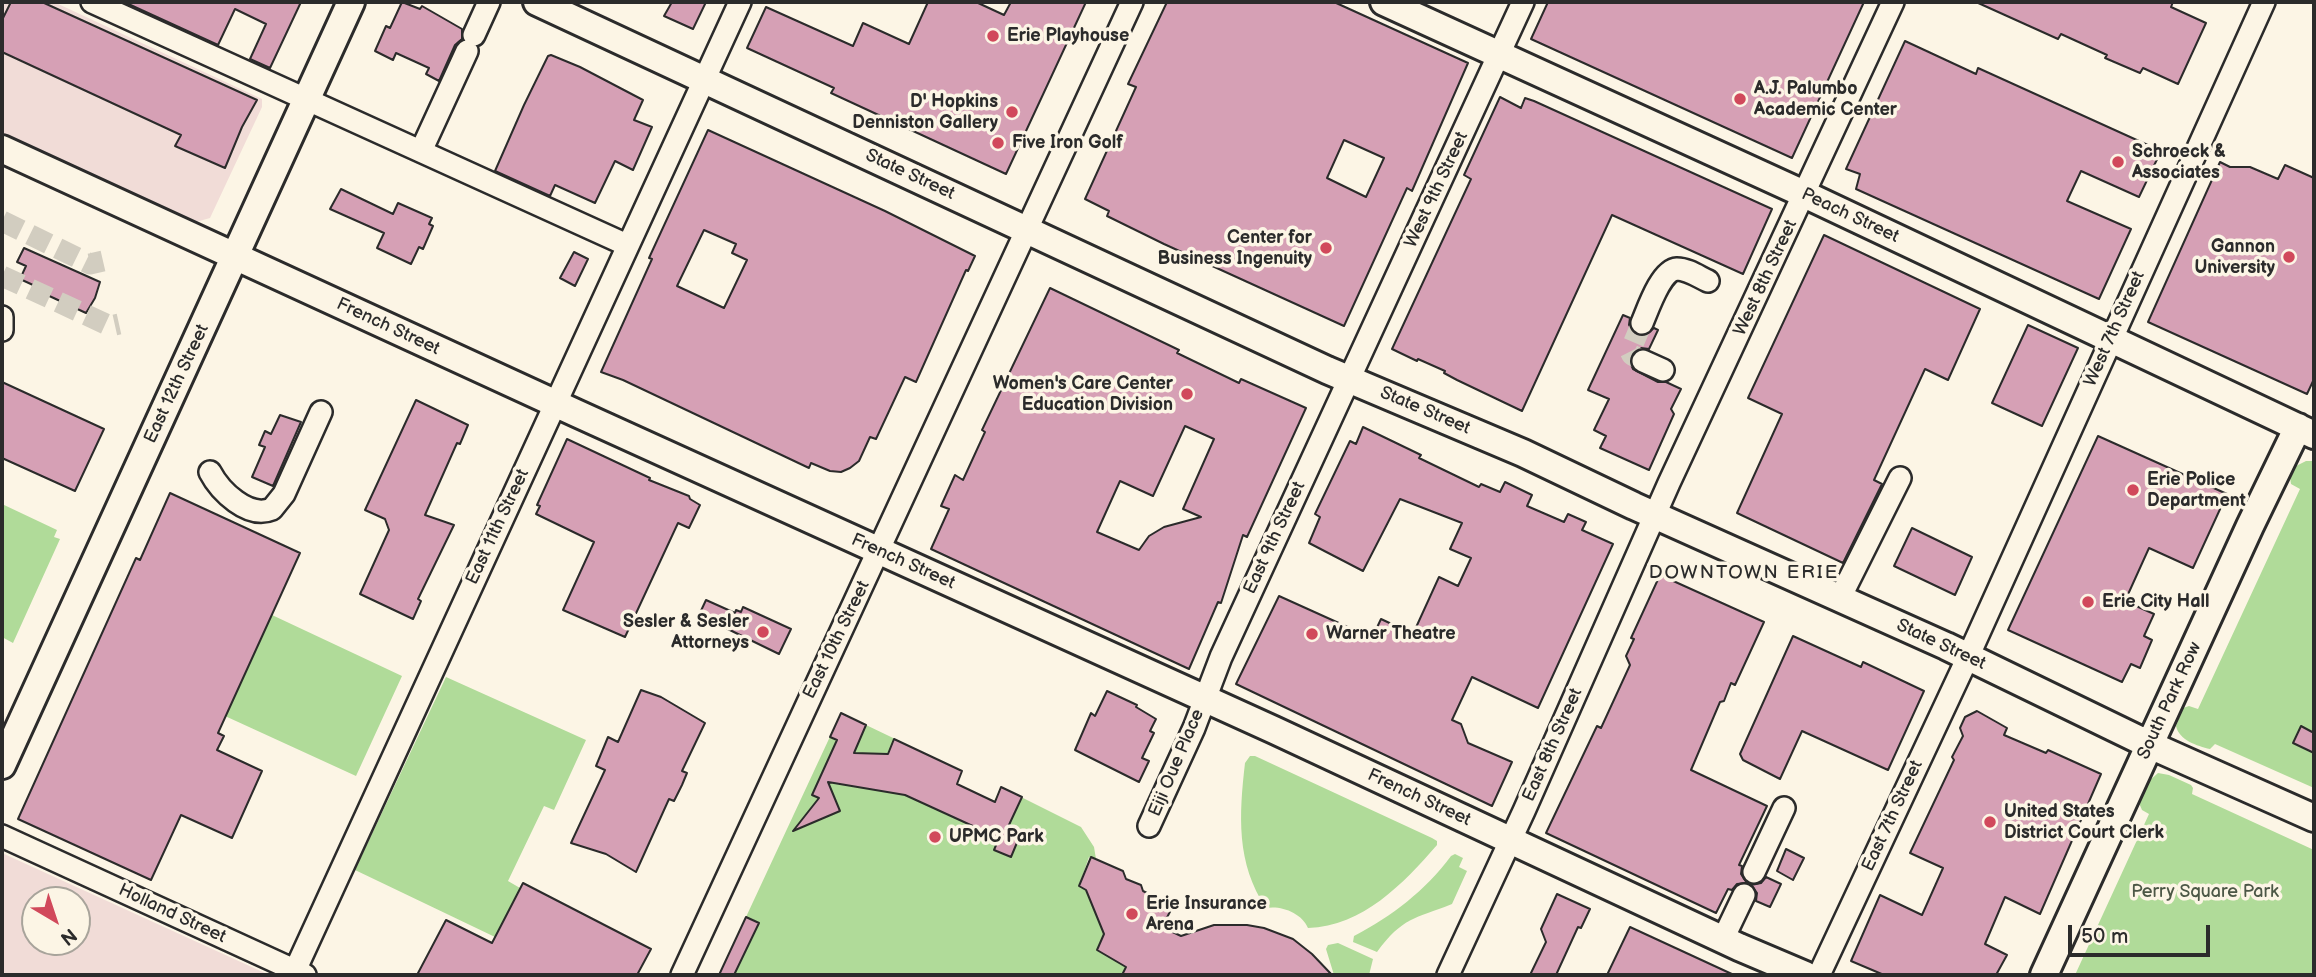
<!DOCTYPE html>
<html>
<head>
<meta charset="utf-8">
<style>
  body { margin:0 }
  #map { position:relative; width:2316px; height:977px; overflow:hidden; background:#fcf5e5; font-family:"Balsamiq Sans",sans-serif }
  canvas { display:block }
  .frame { position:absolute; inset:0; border:4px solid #2b2b2b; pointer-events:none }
  .north { position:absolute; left:21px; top:886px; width:70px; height:70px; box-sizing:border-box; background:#fcf5e5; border:2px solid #a8a49b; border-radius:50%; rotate:141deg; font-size:19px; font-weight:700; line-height:28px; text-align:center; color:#2b2b2b }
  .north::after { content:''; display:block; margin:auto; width:24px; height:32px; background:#d1495b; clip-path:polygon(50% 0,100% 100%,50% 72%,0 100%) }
  .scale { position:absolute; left:2068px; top:925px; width:142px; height:32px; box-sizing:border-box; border:4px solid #2b2b2b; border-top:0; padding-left:9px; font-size:21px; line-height:24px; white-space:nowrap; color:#2b2b2b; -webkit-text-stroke:5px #fcf5e5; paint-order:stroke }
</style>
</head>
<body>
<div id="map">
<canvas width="2316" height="977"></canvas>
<div class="frame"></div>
<div class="north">N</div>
<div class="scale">50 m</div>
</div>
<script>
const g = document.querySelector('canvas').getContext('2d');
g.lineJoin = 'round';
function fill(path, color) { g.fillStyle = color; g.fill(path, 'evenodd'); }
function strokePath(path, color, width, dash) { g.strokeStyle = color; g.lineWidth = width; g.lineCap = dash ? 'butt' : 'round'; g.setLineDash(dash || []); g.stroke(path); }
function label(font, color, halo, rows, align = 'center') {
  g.font = font + ' "Balsamiq Sans",sans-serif'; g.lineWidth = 7; g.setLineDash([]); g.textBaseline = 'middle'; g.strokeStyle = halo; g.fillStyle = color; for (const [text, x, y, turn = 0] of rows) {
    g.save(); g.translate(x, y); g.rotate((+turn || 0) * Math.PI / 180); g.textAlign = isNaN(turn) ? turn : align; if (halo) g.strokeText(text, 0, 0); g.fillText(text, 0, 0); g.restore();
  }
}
fill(new Path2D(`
  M2,2H54L262,99V107L210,218L196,222L2,133Z
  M2,853L267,974V975H2ZM35,900H77V942H35Z`), '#f1dcd7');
fill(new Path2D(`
  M2306,461H2314V788L2215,744L2210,749C2197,746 2179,740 2176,726L2183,708L2189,706L2198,709L2300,489L2291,484L2290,477L2296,466Z
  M2,504L57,530L54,537L60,539L13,643L2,637Z
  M272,615L402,676L356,776L225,716Z
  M446,677L586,740L554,810L544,806L508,881L520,888L495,937L355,870Z
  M841,713L962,771L957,784L994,801L1001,787L1081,827L1094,847L1096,859L1089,857L1079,886L1086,890L1104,934L1097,950L1126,967L1122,975H719Z
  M1250,756H1255L1432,838L1437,841V845C1403,884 1363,926 1308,928C1302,913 1281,905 1266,908C1236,863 1239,815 1245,763Z
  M2158,773L2169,775L2191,785L2193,788L2192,794L2314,850V975H2075L2149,814L2142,810L2139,803L2149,781Z
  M1455,854L1463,858L1459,867L1467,871L1452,904C1414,919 1403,917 1377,952L1353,942L1354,936C1392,916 1425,891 1451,856Z
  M1338,943L1373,959L1369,975H1334L1326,949L1328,945Z`), '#b0db99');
const building = new Path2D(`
  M11,2H42L257,100L242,127L225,168L175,146L181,135L2,52V20Z
  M124,2H301L270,68L250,59L266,24L235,9L218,45Z
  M402,2L420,9L422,6L462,29V39L455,45L439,81L426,74L429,68L396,53L393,60L375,51L386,26L390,28Z
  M672,2H706L693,29L664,16Z
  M928,2H976L1004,15L1011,2H1086L1006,174L831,93L834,88L747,48L766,7L853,46L863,23L909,44Z
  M1167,2H1334L1468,63L1412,191L1407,188L1344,326L1164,244L1107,216L1109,211L1085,199L1136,87L1128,84ZM1344,140L1384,158L1366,197L1327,178Z
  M1548,2H1864L1792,158L1531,39Z
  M1976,2H2173L2171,7L2206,23L2178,84L2143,68L2140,73L2105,58L2107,55L2061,34L2058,39Z
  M1905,41L1976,74L1978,68L2161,151L2139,197L2081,171L2067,201L2131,229L2099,299L1856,189L1860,174L1846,169Z
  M551,55L580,67L643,100L634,120L652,127L633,170L615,161L595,203L555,185L550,196L495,171L524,105L548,56Z
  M1500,97L1521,108L1525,98L1534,101L1772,209L1743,274L1612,215L1522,411L1457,380L1444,373L1445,371L1418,359L1417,361L1392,349L1471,179L1464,175Z
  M708,130L885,211L975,256L968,271L966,270L916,382L905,377L876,439L870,437L859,461L850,468L841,472L830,471L811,463L809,468L623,380L601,372L652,259L649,258ZM704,230L736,244L732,253L747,260L724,308L677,286Z
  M2220,162L2230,167H2250L2278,179L2285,165L2314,178V379L2307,394L2148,322Z
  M341,189L393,214L398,203L432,218L429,224L433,226L423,249L419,247L411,264L377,248L384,233L330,209Z
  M1824,235L1980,309L1948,380L1925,369L1874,480L1882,484L1843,563L1737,513L1782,414L1748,398Z
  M24,248L100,282L95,298L86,313L45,294L46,291L20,279L26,266L17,262Z
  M574,252L588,259L575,286L560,278Z
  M1050,288L1179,350L1177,353L1239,383L1241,379L1306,408L1247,537L1243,535L1221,603L1218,602L1189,669L931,549L949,509L941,506L955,475L963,480L985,432L982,430ZM1185,426L1214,439L1183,509L1201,517L1164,527L1149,536L1139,550L1097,532L1120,481L1153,496Z
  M1623,315L1630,318L1629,325L1636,335L1644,336L1654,328L1658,330L1649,349L1641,348L1631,355L1630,362L1633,369L1658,382H1666L1681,389L1671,409L1674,414L1649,470L1600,448L1606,436L1594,430L1609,399L1588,390Z
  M2028,325L2078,348L2042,426L1992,403Z
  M2,382L104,429L75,491L2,458Z
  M416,400L468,425L460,444L457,443L425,515L454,525L418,599L421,601L413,619L360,594L389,530L385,519L365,510Z
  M280,415L301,422L273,486L252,477L265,447L259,445L265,431L271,434Z
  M1363,427L1421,455L1419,458L1479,487L1481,484L1500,492L1505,482L1532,495L1527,506L1564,522L1568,514L1586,522L1582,530L1613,544L1538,708L1472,677L1452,720L1461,724L1468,743L1512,762L1492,806L1236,684L1279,596L1372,638L1381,619L1413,634L1439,577L1458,586L1471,558L1450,549L1462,523L1400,499L1363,571L1309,543L1320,517L1315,514L1350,441L1356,444Z
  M2098,436L2227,494L2193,568L2149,548L2125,601L2154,614L2144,636L2152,640L2140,668L2131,664L2122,682L2008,630Z
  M567,439L650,478L649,480L689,496L690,499L700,505L689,528L678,523L625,637L563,610L594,542L536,514L540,506L537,505Z
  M170,493L300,553L218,733L224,736L217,750L262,771L232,838L181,815L151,880L18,819L136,558L140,560Z
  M1912,528L1972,557L1955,595L1894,566Z
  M1660,575L1764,622L1735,685L1731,683L1724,701L1720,702L1691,770L1767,806L1739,865L1742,866L1741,874L1747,883L1737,884L1732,890L1728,889L1716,913L1546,833L1597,726L1601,728L1630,665L1626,656L1634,639L1631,638Z
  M706,600L735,613L736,610L741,612L743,607L791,629L779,654L699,615Z
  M1793,636L1861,667L1863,662L1924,691L1888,770L1802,731L1780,779L1743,760L1740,754Z
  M641,690L661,697L705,723L682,771L687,773L682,785L674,801L669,799L636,872L606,854L571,843L605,770L596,766L608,737L618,742Z
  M1107,691L1137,705L1136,707L1156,719L1150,731L1154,733L1142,758L1149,761L1139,782L1075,750L1091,713L1095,716Z
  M1977,711L2007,728L2004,735L2046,753L2048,750L2101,774L2040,914L2005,897L1985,944L2007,955L1996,975H1884L1851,961L1880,895L1922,915L1943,868L1910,853L1954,760L1952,757L1963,736L1960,728L1965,717Z
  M841,713L866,725L854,753L888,754L894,739L962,771L957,784L995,802L1001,787L1022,797L1008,827L1021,833L1011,857L994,850L999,838L905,795L828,782L840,811L793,831L819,798L812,795L837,740L830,737Z
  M2301,726L2314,733V753L2293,743Z
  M1786,849L1804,858L1793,880L1777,871Z
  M1091,857L1123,871L1126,879L1141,885L1143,891L1173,906L1162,927L1181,936L1214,925H1247L1264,928L1293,939L1312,954L1332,975H1122L1126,967L1097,950L1104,934L1086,890L1079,886Z
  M1766,877L1781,884L1770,907L1756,901L1757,893L1751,885L1761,883Z
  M523,883L651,949L637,975H417L446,920L492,943Z
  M1557,894L1590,909L1581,928L1578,927L1556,975H1530L1546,942L1541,929Z
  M746,917L759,923L734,975H719Z
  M1630,927L1734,975H1607Z`);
fill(building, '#d6a0b5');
strokePath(building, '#2b2b2b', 2);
strokePath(new Path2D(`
  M2,221L90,264L103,261
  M2,276L110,326L119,324
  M1642,323L1630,351L1632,355L1643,361`), '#d2cdc0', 21, [21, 10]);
const minor = new Path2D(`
  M92,2L627,245
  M474,35L489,2
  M421,151L467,51
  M2,317V330
  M1642,323C1648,309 1661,270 1677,269C1688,269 1699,277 1708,281
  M1643,361L1663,370
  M210,472C220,491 248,519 272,509L284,494L321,412
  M1840,598L1900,478
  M1149,826L1194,728L1221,657L1523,2
  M2,836L305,975
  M1754,872L1784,808
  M1723,939L1744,895
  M293,975L740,2
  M682,975L1132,2
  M1448,975L1524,811L1669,483L1893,2
  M1819,975L1968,657L2264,2`);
const major = new Path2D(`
  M537,2L1327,370L1523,453L1634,506L1946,646L2150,745L2314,818
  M1384,2L1804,194L2314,435
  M2,149L576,413L1274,730L1739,947L1805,975
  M2,765L351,2
  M2044,975L2250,526L2298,427`);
strokePath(minor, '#2b2b2b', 26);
strokePath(major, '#2b2b2b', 32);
strokePath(minor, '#fcf5e5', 21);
strokePath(major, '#fcf5e5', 26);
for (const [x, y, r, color] of [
  [993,36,7,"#d1495b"],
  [1740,99,7,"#d1495b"],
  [1012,112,7,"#d1495b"],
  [998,143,7,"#d1495b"],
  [2118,162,7,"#d1495b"],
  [1326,248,7,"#d1495b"],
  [2289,257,7,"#d1495b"],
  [1187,394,7,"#d1495b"],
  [2133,490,7,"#d1495b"],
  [2088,602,7,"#d1495b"],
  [763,632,7,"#d1495b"],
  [1312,634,7,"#d1495b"],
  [1990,822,7,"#d1495b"],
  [935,837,7,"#d1495b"],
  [1132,914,7,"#d1495b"]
]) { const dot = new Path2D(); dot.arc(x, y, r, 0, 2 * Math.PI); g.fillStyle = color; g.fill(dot); strokePath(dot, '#fcf5e5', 2.5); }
label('bold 18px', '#2b2b2b', '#fcf5e5', [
  ["Erie Playhouse",1007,36],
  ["A.J. Palumbo",1754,89],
  ["Academic Center",1754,110],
  ["D' Hopkins",998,102,"right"],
  ["Denniston Gallery",998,123,"right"],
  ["Five Iron Golf",1012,143],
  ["Schroeck &",2132,152],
  ["Associates",2132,173],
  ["Center for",1312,238,"right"],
  ["Business Ingenuity",1312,259,"right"],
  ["Gannon",2275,247,"right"],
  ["University",2275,268,"right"],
  ["Women's Care Center",1173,384,"right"],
  ["Education Division",1173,405,"right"],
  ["Erie Police",2147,480],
  ["Department",2147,501],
  ["Erie City Hall",2102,602],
  ["Sesler & Sesler",749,622,"right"],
  ["Attorneys",749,643,"right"],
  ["Warner Theatre",1326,634],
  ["United States",2004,812],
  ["District Court Clerk",2004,833],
  ["UPMC Park",949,837],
  ["Erie Insurance",1146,904],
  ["Arena",1146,925]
], 'left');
label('18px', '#2b2b2b', '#fcf5e5', [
  ["State Street",910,175,25],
  ["West 9th Street",1437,190,-65],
  ["Peach Street",1850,216,25],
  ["West 8th Street",1766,278,-65],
  ["French Street",388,327,25],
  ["West 7th Street",2115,329,-66],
  ["East 12th Street",177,384,-65],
  ["State Street",1425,411,23],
  ["East 11th Street",498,527,-65],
  ["East 9th Street",1275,538,-65],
  ["French Street",903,562,24],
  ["East 10th Street",837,640,-64],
  ["State Street",1941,645,25],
  ["South Park Row",2170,701,-65],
  ["East 8th Street",1553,745,-66],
  ["Eiji Oue Place",1177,763,-67],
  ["French Street",1419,798,25],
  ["East 7th Street",1893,816,-65],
  ["Holland Street",172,914,25]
]);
label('18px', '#4c5746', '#fcf5e5', [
  ["Perry Square Park",2205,892]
]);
g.letterSpacing = '2px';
label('19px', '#2b2b2b', '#fcf5e5', [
  ["DOWNTOWN ERIE",1744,573]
]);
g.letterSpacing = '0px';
</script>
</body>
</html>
